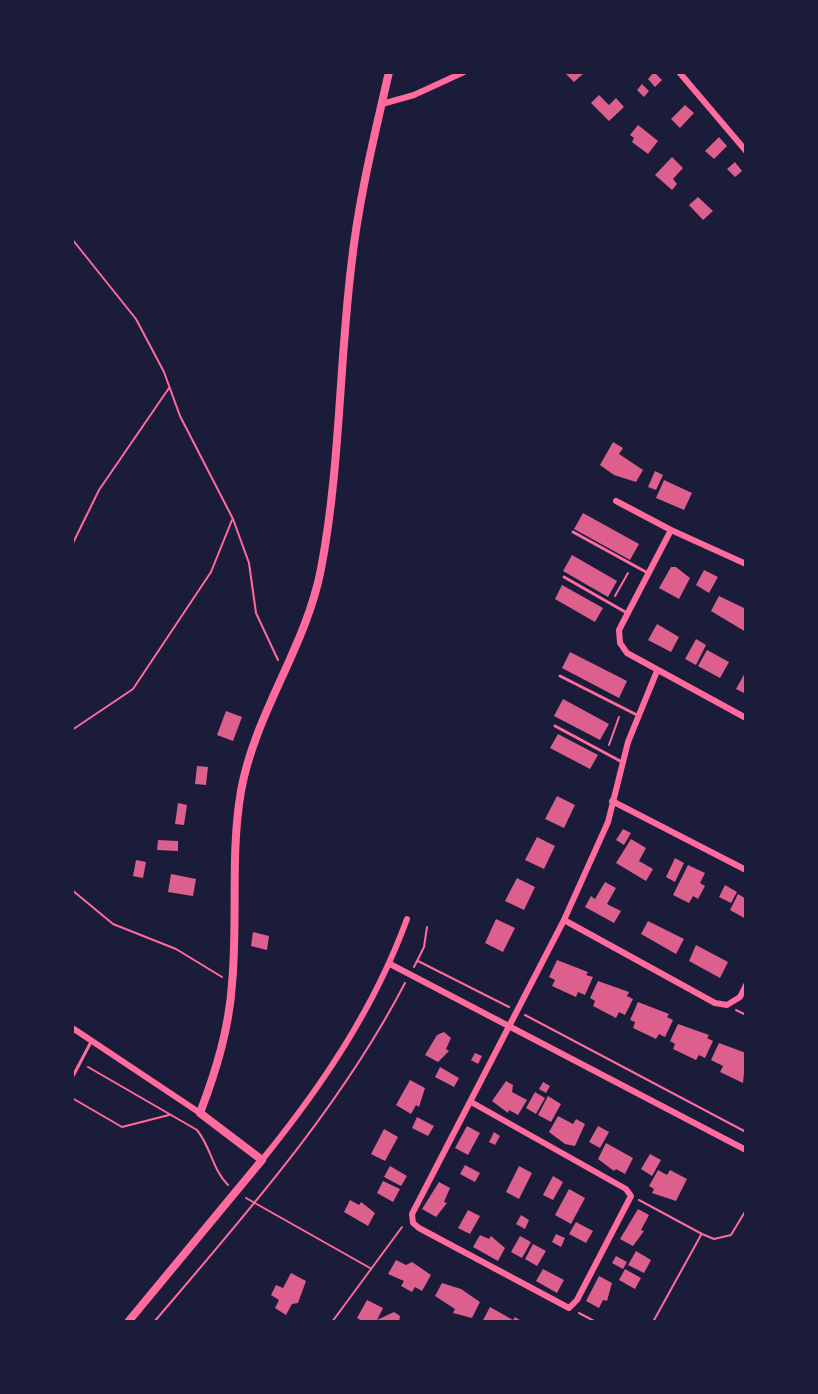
<!DOCTYPE html>
<html>
<head>
<meta charset="utf-8">
<style>
  body { margin:0 }
  #map { position:relative; width:818px; height:1394px; overflow:hidden; background:#1b1b3a; font-family:Literata,serif }
  canvas { display:block }
  .frame { position:absolute; inset:0; border:74px solid #1b1b3a; pointer-events:none }
</style>
</head>
<body>
<div id="map">
<canvas width="818" height="1394"></canvas>
<div class="frame"></div>
</div>
<script>
const g = document.querySelector('canvas').getContext('2d');
g.lineJoin = 'round';
function fill(path, color) { g.fillStyle = color; g.fill(path, 'evenodd'); }
function strokePath(path, color, width, dash) { g.strokeStyle = color; g.lineWidth = width; g.lineCap = dash ? 'butt' : 'round'; g.setLineDash(dash || []); g.stroke(path); }
fill(new Path2D(`
  M564,72H585L574,82Z
  M654,72L662,80L655,87L648,79Z
  M642,84L649,91L644,97L637,90Z
  M599,95L609,105L616,98L624,107L609,121L591,103Z
  M685,105L694,113L680,128L671,119Z
  M638,125L658,141L648,154L632,142L634,138L630,135Z
  M719,137L727,146L714,159L705,151Z
  M672,157L683,168L673,179L677,184L672,190L655,175Z
  M735,162L742,171L735,177L727,169Z
  M698,197L713,211L703,220L689,205Z
  M613,442L623,448L619,454L643,470L636,482L614,475L600,465Z
  M655,471L663,475L656,490L648,487Z
  M664,480L692,493L684,510L656,498Z
  M583,513L639,544L630,560L574,529Z
  M572,555L617,581L608,597L563,571Z
  M671,567H676L690,578L679,599L659,588Z
  M704,570L718,577L709,593L696,585Z
  M562,585L603,608L595,622L555,599Z
  M719,596L746,609V632L711,611Z
  M657,624L679,637L671,652L648,640Z
  M696,639L706,645L696,665L685,659Z
  M707,650L729,662L720,678L698,666Z
  M570,652L627,681L619,698L562,668Z
  M746,671V694L736,689Z
  M563,699L609,724L600,740L554,716Z
  M226,711L242,717L233,741L217,735Z
  M558,734L598,755L590,769L550,748Z
  M197,766L208,767L206,785L195,784Z
  M557,796L575,805L564,828L545,819Z
  M178,803L187,805L184,825L175,824Z
  M623,829L631,833L624,845L616,840Z
  M537,837L555,846L544,869L525,860Z
  M631,839L646,848L639,861L653,869L646,881L616,863Z
  M158,840L178,841V851L157,850Z
  M675,858L684,863L675,882L666,877Z
  M136,860L146,862L143,878L133,876Z
  M688,865L705,873L700,883L705,886L698,899L693,896L689,903L673,895Z
  M171,874L196,879L193,896L168,892Z
  M517,878L535,887L524,910L505,901Z
  M605,882L616,888L607,904L621,911L614,923L585,907L591,896L595,899Z
  M725,885L737,892L731,903L719,897Z
  M738,894L746,899V919L730,910Z
  M496,919L515,928L503,952L485,943Z
  M648,921L684,939L676,954L641,934Z
  M253,932L269,936L267,950L251,946Z
  M696,945L728,962L720,978L689,961Z
  M557,960L588,972L586,975L593,977L585,995L578,992L576,997L552,986L555,980L549,977Z
  M598,981L629,992L627,996L633,999L625,1015L619,1012L616,1018L593,1006L595,1001L590,998Z
  M638,1002L669,1014L667,1017L673,1020L665,1037L659,1034L656,1039L633,1028L635,1022L630,1020Z
  M678,1024L709,1035L707,1038L713,1041L705,1058L699,1055L696,1060L673,1049L675,1044L670,1041Z
  M444,1032L451,1038L446,1049L449,1051L438,1062L425,1055L437,1035Z
  M719,1043L746,1053L743,1083L720,1072L723,1066L711,1060Z
  M475,1053L482,1056L478,1064L471,1060Z
  M440,1067L459,1078L454,1087L435,1077Z
  M410,1080L425,1088L419,1107L416,1105L411,1114L396,1105Z
  M506,1081L513,1085L512,1092L527,1100L518,1115L509,1110L508,1113L492,1101Z
  M543,1082L550,1086L546,1093L539,1089Z
  M535,1092L545,1098L536,1114L526,1108Z
  M548,1096L561,1104L551,1122L538,1115Z
  M558,1116L573,1124L576,1119L585,1124L575,1146L565,1144L549,1132Z
  M417,1117L434,1126L428,1136L412,1128Z
  M467,1126L480,1133L468,1155L455,1148Z
  M598,1126L609,1132L600,1148L589,1142Z
  M384,1129L398,1137L385,1161L371,1154Z
  M494,1132L500,1136L495,1145L489,1142Z
  M606,1143L633,1158L625,1174L616,1169L614,1171L598,1159Z
  M650,1154L661,1160L652,1176L641,1169Z
  M465,1165L480,1173L475,1182L460,1174Z
  M390,1166L407,1176L401,1186L384,1177Z
  M519,1166L532,1173L519,1199L506,1192Z
  M658,1170L667,1175L670,1170L687,1179L676,1201L652,1193L654,1189L649,1186Z
  M553,1176L563,1182L553,1200L543,1195Z
  M383,1181L400,1189L393,1202L377,1193Z
  M439,1182L450,1188L444,1202L447,1203L436,1217L422,1209Z
  M569,1189L585,1198L571,1224L555,1215Z
  M350,1200L359,1205L361,1202L375,1213L368,1226L344,1212Z
  M638,1209L649,1215L641,1230L644,1231L633,1246L620,1239Z
  M468,1210L480,1216L470,1234L458,1228Z
  M521,1215L529,1220L525,1229L516,1224Z
  M576,1222L593,1231L586,1243L569,1234Z
  M556,1234L565,1238L561,1247L552,1242Z
  M480,1235L489,1239L491,1236L505,1248L498,1261L473,1247Z
  M520,1236L531,1242L522,1258L511,1252Z
  M533,1244L546,1251L537,1266L525,1259Z
  M636,1251L651,1260L644,1273L628,1265Z
  M616,1256L627,1262L623,1269L612,1263Z
  M396,1260L406,1265L412,1262L431,1275L422,1291L415,1287L412,1292L401,1286L404,1281L388,1274Z
  M543,1269L564,1280L557,1293L536,1281Z
  M625,1269L641,1278L635,1289L619,1280Z
  M291,1273L306,1281L298,1303L292,1304L286,1315L275,1308L279,1300L271,1295L276,1285L283,1288Z
  M599,1276L612,1283L607,1301L603,1300L599,1308L586,1301Z
  M442,1283L461,1289L480,1302L472,1318L453,1313L455,1309L435,1296Z
  M367,1300L383,1308L377,1320L394,1312L400,1316L399,1322H364L357,1318Z
  M490,1307L513,1320L515,1317L523,1322H482Z`), '#dd5f8e');
strokePath(new Path2D(`
  M72,239L136,319L164,372L180,416L233,519L249,563L256,613L278,660
  M72,545L99,490L169,388
  M615,596L628,573
  M72,730L133,689L211,572L232,520
  M609,745L619,717
  M72,890L113,924L176,949L222,977
  M418,961L509,1007
  M414,967L424,947L427,927
  M736,1010L746,1015
  M525,1015L746,1132
  M88,1067L197,1130C211,1147 212,1169 228,1185
  M72,1098L122,1127L169,1115
  M246,1198L370,1268
  M639,1200L702,1234L714,1239L731,1235L746,1210
  M579,1313L596,1322
  M154,1322C245,1215 340,1108 405,983
  M332,1322L402,1227
  M653,1322L701,1235`), '#ff6b9d', 2);
strokePath(new Path2D(`
  M573,532L646,572
  M564,577L627,613
  M560,676L639,716
  M555,726L622,762
  M72,1078L92,1040`), '#ff6b9d', 3);
strokePath(new Path2D(`
  M679,72L746,151
  M382,104L414,95L464,72
  M616,501L671,530
  M746,564L671,530L619,630L620,643L627,653L746,718
  M612,801L746,870
  M564,920L715,1003L727,1005L740,997L746,985
  M390,964L746,1150
  M74,1029L200,1113
  M471,1102L626,1189L631,1196L577,1300L569,1308L419,1228L413,1223L412,1214L564,920L608,822L628,742L657,671
  M262,1160C322,1086 374,1009 407,919`), '#ff6b9d', 6);
strokePath(new Path2D(`
  M128,1322L262,1160L200,1113C216,1071 229,1029 232,984C238,919 230,855 241,791C255,713 306,647 321,569C340,469 339,369 351,268C358,202 374,137 389,72`), '#ff6b9d', 8);
</script>
</body>
</html>
